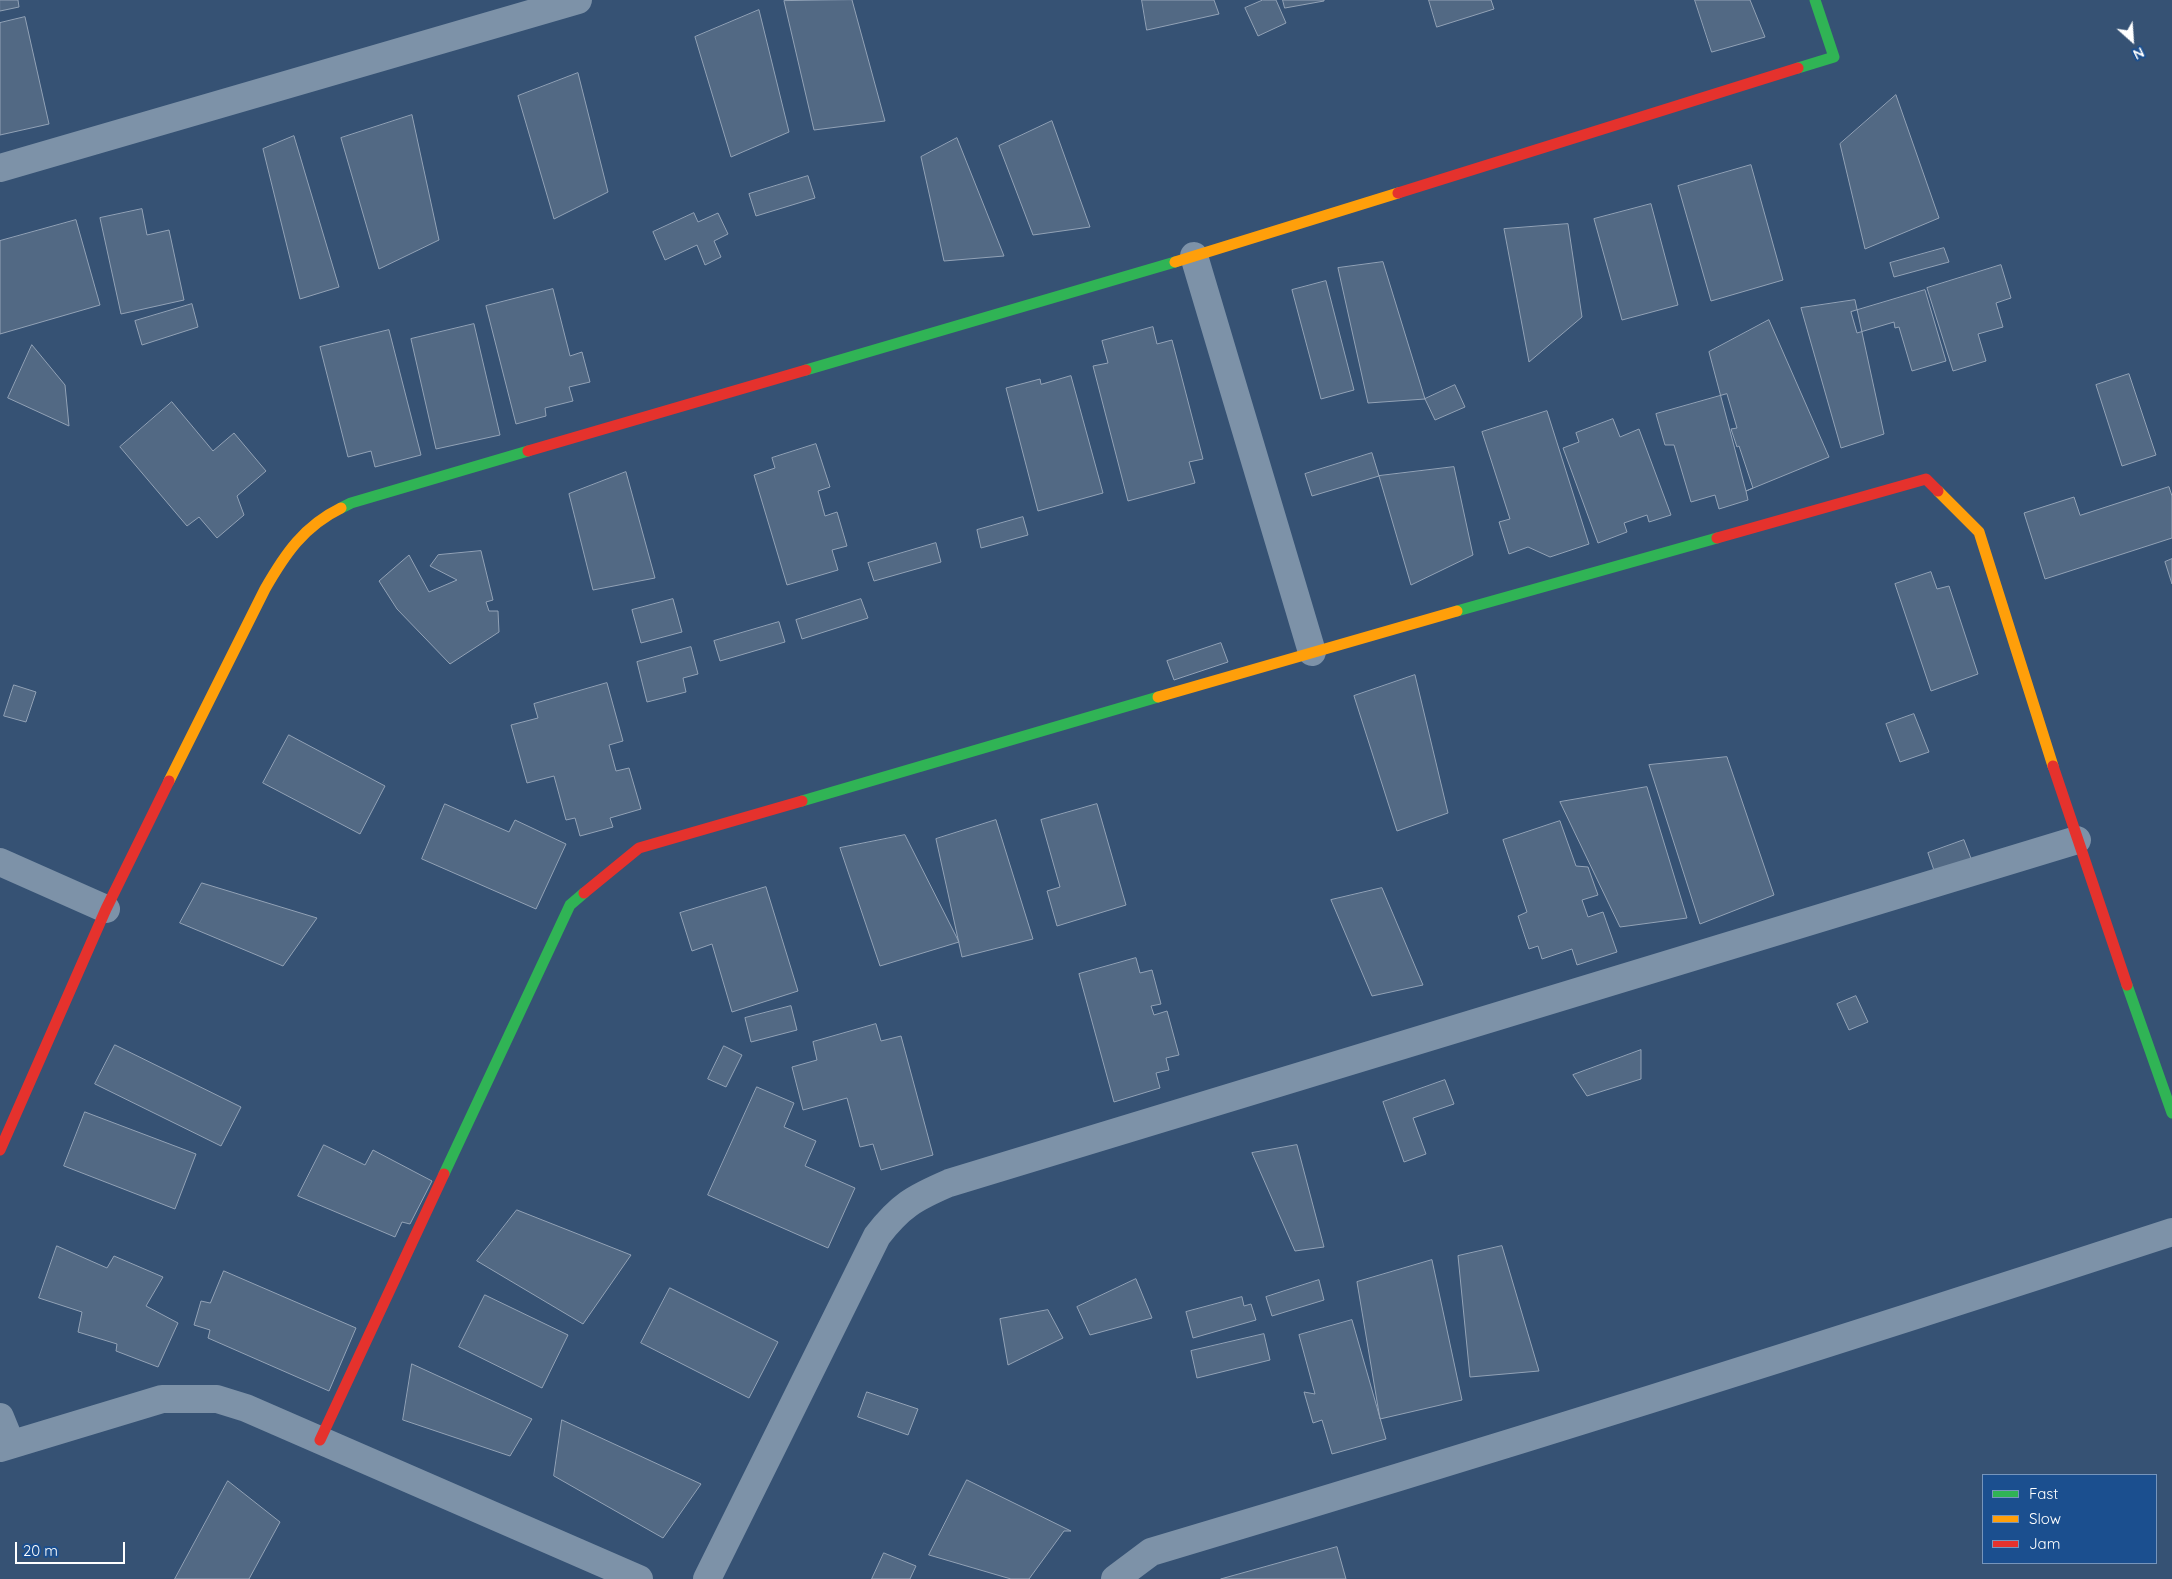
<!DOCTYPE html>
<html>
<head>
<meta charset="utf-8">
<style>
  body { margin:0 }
  #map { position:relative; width:2172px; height:1579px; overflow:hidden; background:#365274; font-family:Quicksand,sans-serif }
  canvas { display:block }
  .legend { position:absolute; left:1982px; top:1474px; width:175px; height:90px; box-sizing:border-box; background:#1b4f8f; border:1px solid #7695bc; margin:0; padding:6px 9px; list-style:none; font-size:15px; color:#fff }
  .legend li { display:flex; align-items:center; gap:10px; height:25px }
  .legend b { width:25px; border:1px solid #7695bc }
  .north { position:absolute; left:2107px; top:15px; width:50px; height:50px; -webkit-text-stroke:4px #1b4f8f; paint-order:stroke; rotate:154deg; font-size:14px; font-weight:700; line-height:20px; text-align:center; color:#fff }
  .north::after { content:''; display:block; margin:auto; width:18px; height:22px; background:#fff; clip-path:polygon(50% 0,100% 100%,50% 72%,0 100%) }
  .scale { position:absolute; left:15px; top:1542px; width:110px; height:22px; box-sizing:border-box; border:2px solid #fff; border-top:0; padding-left:6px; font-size:15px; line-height:18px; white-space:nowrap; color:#fff; -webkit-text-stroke:4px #1b4f8f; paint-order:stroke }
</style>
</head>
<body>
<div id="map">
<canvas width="2172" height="1579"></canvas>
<ul class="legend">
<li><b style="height:6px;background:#30b455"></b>Fast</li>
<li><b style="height:6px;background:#ff9f0a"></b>Slow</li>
<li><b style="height:6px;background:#e5322d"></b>Jam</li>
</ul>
<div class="north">N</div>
<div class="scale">20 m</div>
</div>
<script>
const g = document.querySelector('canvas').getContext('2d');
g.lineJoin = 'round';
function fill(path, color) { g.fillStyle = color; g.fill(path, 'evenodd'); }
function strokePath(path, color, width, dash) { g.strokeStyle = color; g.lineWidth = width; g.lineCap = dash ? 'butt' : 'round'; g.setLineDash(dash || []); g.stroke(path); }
const building = new Path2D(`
  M0,0H18L19,7L0,11Z
  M852,0L885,121L814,130L784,1Z
  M1142,0H1214L1219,14L1147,30Z
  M1263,0H1276L1286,23L1258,36L1245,8Z
  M1283,0H1324V1L1285,8Z
  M1429,0H1491L1494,9L1437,27Z
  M1695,0H1750L1765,37L1712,52Z
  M759,10L789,132L731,157L695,37Z
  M25,17L49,124L0,135V23Z
  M578,73L608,192L554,219L518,96Z
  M1896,95L1939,218L1865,249L1840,144Z
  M412,115L439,240L379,269L341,138Z
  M1052,121L1090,227L1033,235L999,146Z
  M294,136L339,287L300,299L263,149Z
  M957,138L1004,256L944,261L921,157Z
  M1751,165L1783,280L1711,301L1678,186Z
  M808,176L815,198L756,216L749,194Z
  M1651,204L1678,305L1622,320L1594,219Z
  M142,209L147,235L169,230L184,300L121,314L100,218Z
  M694,213L698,222L718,213L728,234L714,241L721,257L705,265L697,245L665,260L653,232Z
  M76,220L100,305L0,334V241Z
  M1568,224L1582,317L1529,362L1504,229Z
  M1944,248L1949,262L1894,277L1890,263Z
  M1383,262L1425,399L1368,403L1338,268Z
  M2001,265L2011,298L1996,303L2003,327L1978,334L1986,361L1953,371L1927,288Z
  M1326,281L1354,390L1321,399L1292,290Z
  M553,289L570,356L582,352L590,382L569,387L573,401L545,408L546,416L516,424L486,306Z
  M1925,290L1946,361L1912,371L1899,327L1895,328L1894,322L1857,333L1851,312Z
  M1855,300L1884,434L1841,448L1801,308Z
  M192,304L198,327L142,345L135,321Z
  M1769,320L1829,457L1746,491L1709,352Z
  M474,324L500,435L436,449L411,339Z
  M1153,327L1157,344L1172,340L1203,459L1189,462L1195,483L1128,501L1093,366L1108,363L1102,341Z
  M389,330L421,455L375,467L371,451L348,457L320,347Z
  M32,345L65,385L69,426L8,398Z
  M2129,374L2156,455L2122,466L2096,385Z
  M1071,376L1103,493L1038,511L1006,388L1040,379L1041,384Z
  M1455,385L1465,407L1435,420L1425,399Z
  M1727,394L1737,428L1731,429L1737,447L1739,446L1753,488L1746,491L1748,500L1719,509L1715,495L1691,502L1674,445H1665L1656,414Z
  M172,402L213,451L234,433L266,471L237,496L244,515L217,538L199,517L187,526L120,447Z
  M1547,411L1589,544L1550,557L1528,547L1509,554L1499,522L1510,519L1482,432Z
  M1613,419L1620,437L1639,429L1671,515L1649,522L1647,515L1624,523L1627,532L1598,543L1563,448L1579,442L1576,433Z
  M816,444L830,487L818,491L825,516L837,512L847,546L832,550L838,570L787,585L754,475L775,468L772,458Z
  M1372,453L1379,476L1312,496L1305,474Z
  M1454,467L1473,555L1411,585L1379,476Z
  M626,472L655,578L593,590L569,494Z
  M2169,487L2172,496V538L2045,579L2024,513L2074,497L2080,515Z
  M1023,517L1028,535L981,548L977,530Z
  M936,543L941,562L874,581L868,563Z
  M481,551L493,600L486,602L489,611H498L499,632L450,664L397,609L379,581L409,555L429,592L457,580L430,566L438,555Z
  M2172,559V584L2165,562Z
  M1931,572L1937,589L1949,586L1978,674L1931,691L1895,584Z
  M673,599L682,632L641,643L632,610Z
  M861,599L868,618L802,639L796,620Z
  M779,622L785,642L720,661L714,641Z
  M1221,643L1228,662L1174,680L1167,661Z
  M691,647L698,674L683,678L686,692L647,702L637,662Z
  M1415,675L1448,813L1397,831L1354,696Z
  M607,683L623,741L609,745L616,771L629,768L641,809L610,818L613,827L580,836L575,818L566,820L554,776L527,783L511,725L538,718L534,704Z
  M14,685L36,692L26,722L4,716Z
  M1914,714L1929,752L1900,762L1886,724Z
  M289,735L385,786L360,834L263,783Z
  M1727,757L1774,895L1700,924L1649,765Z
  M1647,787L1687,918L1620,927L1560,802Z
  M445,804L509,832L515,820L566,844L536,909L422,859Z
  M1097,804L1126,905L1057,926L1047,891L1060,887L1041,820Z
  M996,820L1033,939L962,957L936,839Z
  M1560,821L1576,866L1588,867L1598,895L1582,900L1588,917L1603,912L1617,952L1577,965L1572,949L1542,959L1538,946L1529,949L1518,916L1527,912L1503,840Z
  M905,835L959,942L880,966L840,848Z
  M1964,840L1975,869L1938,882L1928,853Z
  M202,883L317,918L283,966L180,923Z
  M766,887L798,991L732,1012L712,944L692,951L680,913Z
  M1382,888L1423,985L1372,996L1331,900Z
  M1136,958L1140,973L1152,970L1161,1004L1151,1006L1154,1015L1167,1011L1179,1055L1166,1058L1169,1070L1156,1073L1160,1088L1114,1102L1079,974Z
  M1856,996L1868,1022L1849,1030L1837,1004Z
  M791,1006L797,1030L751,1042L745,1018Z
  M876,1024L881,1041L901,1036L933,1155L881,1170L873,1144L860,1147L847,1098L803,1110L792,1067L817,1060L813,1042Z
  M115,1045L241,1107L221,1146L95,1084Z
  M724,1046L742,1055L726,1087L708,1079Z
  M1641,1050V1079L1587,1096L1573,1075Z
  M1445,1080L1454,1104L1413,1118L1426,1154L1404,1162L1383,1102Z
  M757,1087L794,1103L784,1127L816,1141L805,1166L855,1188L828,1248L708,1195Z
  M85,1112L196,1154L175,1209L64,1166Z
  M324,1145L365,1165L373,1150L432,1181L410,1224L402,1222L395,1237L298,1196Z
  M1297,1145L1324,1247L1295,1251L1252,1153Z
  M517,1210L631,1255L583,1324L477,1261Z
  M57,1246L107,1268L114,1256L163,1277L146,1306L178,1323L158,1367L116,1351L117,1344L78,1332L82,1312L39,1298Z
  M1502,1246L1539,1371L1470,1377L1458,1256Z
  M1432,1260L1462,1400L1380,1419L1357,1282Z
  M224,1271L356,1328L329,1391L208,1338L210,1330L194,1325L201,1301L210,1303Z
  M1136,1279L1152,1318L1090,1335L1077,1307Z
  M1319,1280L1324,1300L1272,1316L1266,1297Z
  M670,1288L778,1342L749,1398L641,1343Z
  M485,1295L568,1335L542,1388L459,1347Z
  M1242,1297L1244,1306L1251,1304L1256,1320L1193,1338L1186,1312Z
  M1048,1310L1063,1338L1008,1365L1000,1319Z
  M1352,1320L1386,1439L1332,1454L1322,1420L1313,1423L1304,1392L1315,1394L1299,1335Z
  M1264,1334L1270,1360L1197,1378L1191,1351Z
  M412,1364L532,1419L510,1456L403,1420Z
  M867,1392L918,1409L908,1435L858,1417Z
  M562,1420L701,1484L663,1538L554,1476Z
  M967,1480L1071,1531H1064L1029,1579H1011L929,1555Z
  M228,1481L280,1522L249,1579H175Z
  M1337,1547L1346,1579H1221Z
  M884,1553L916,1566L910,1579H872Z`);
fill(building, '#526984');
strokePath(building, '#92a2b6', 1);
strokePath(new Path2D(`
  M0,168L578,0
  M1194,256L1312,652
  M0,862L106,909
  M0,1417L11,1444
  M0,1448L162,1399H217L246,1408L639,1579
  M707,1579L877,1236C900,1206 914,1198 949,1183L2077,840
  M1115,1579L1151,1552C1493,1450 1833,1343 2172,1232`), '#7d92a8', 28);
strokePath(new Path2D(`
  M1798,68L1834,57L1815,0
  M806,370L1175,262
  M341,508L351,503L528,451
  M1457,611L1717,538
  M802,801L1158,697
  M2127,985L2172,1113
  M444,1174L570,905L584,893`), '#30b455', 11);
strokePath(new Path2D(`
  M1175,262L1398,193
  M1938,491L1979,532L2053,766
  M1158,697L1457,611
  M169,781L265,589C285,554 304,526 341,508`), '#ff9f0a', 11);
strokePath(new Path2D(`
  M1398,193L1798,68
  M528,451L806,370
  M1717,538L1926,479L1938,491
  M2053,766L2127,985
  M584,893L639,848L802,801
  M0,1150L106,909L169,781
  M320,1440L444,1174`), '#e5322d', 11);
</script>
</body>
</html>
